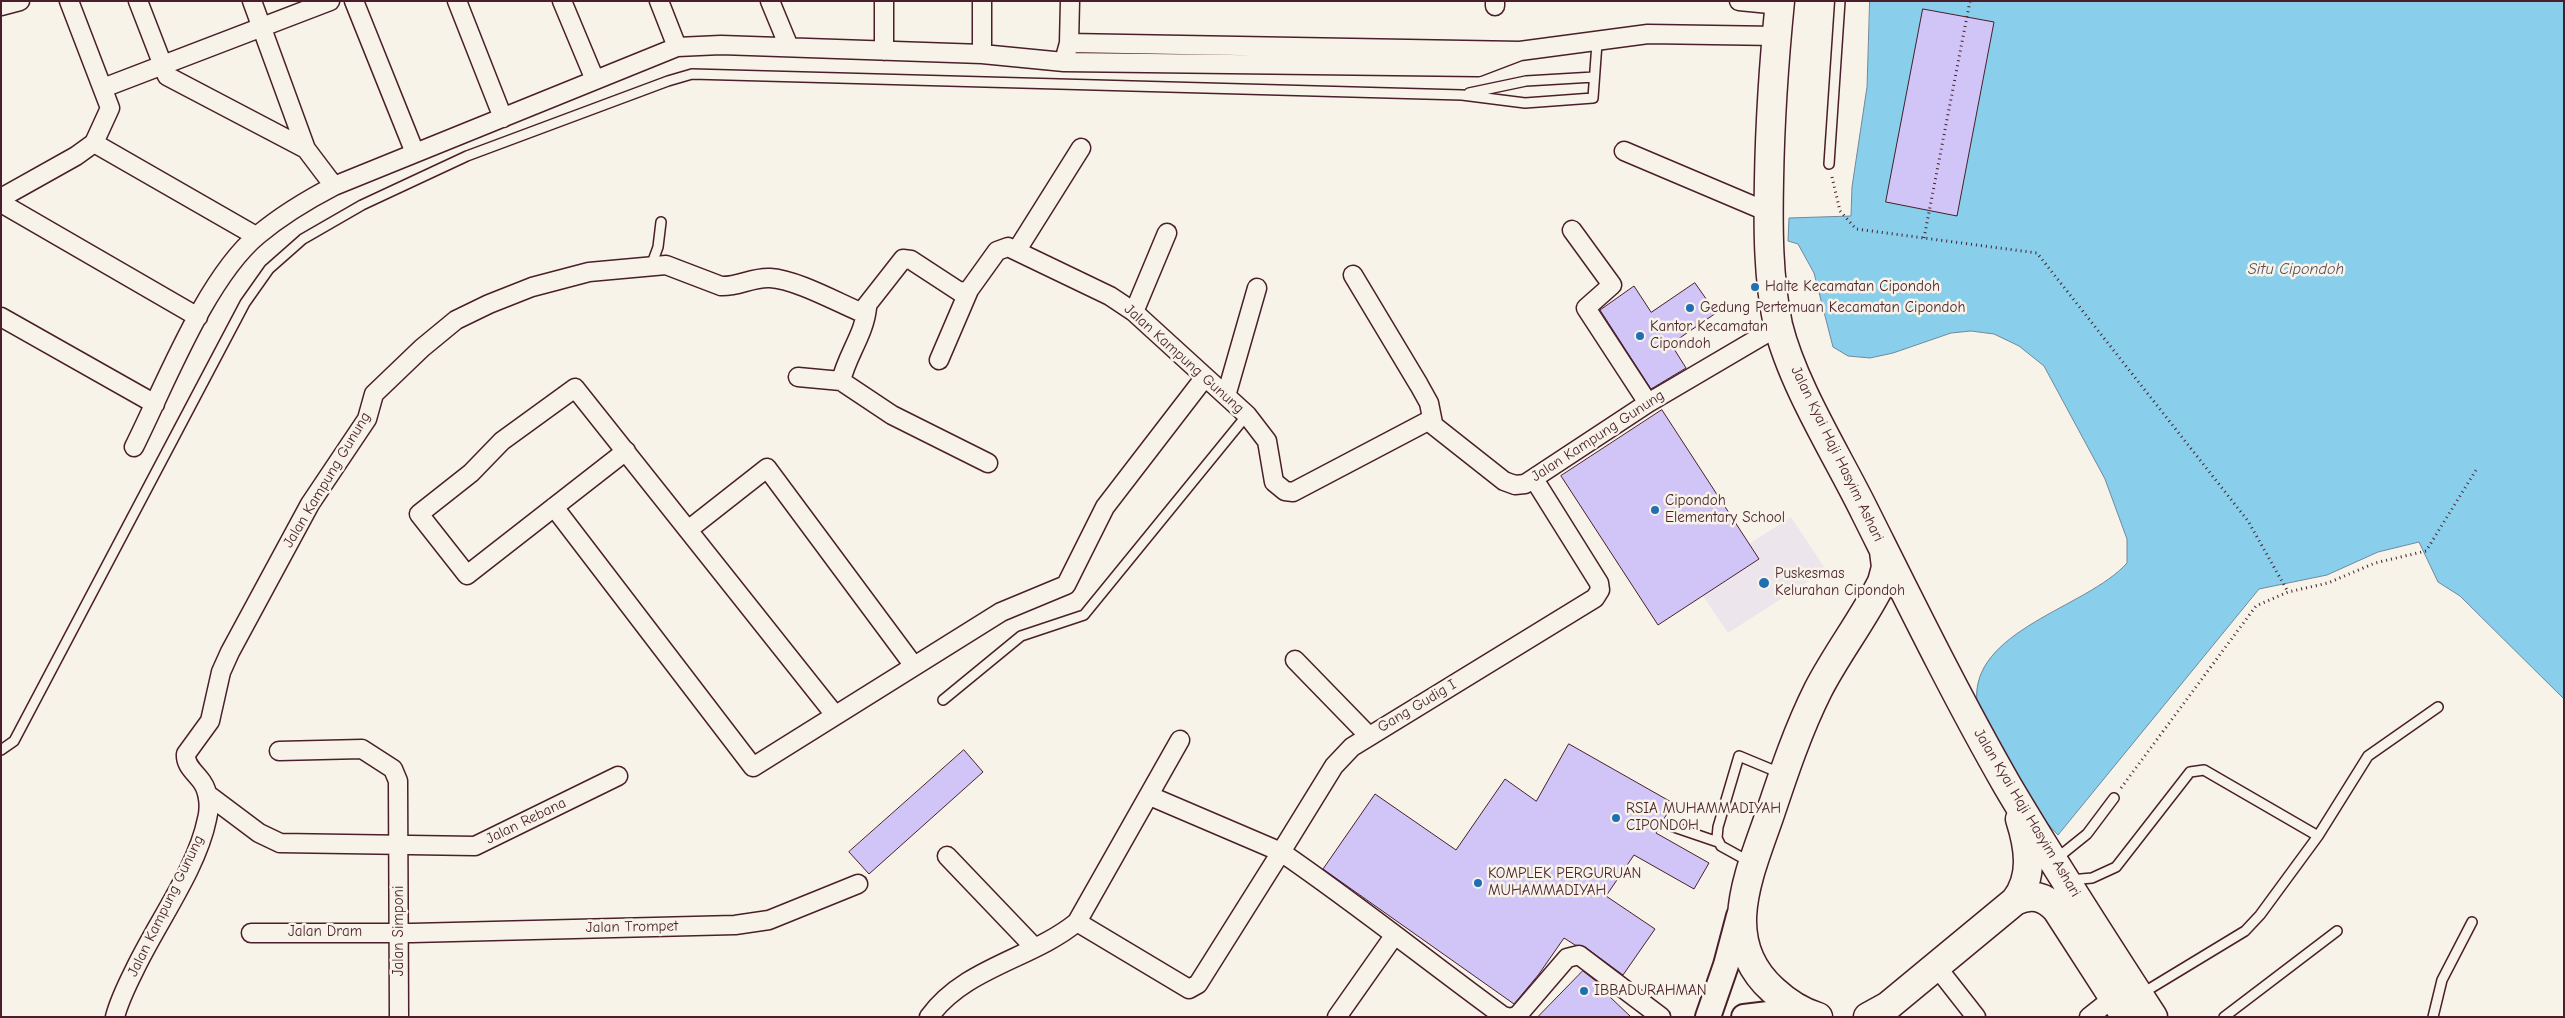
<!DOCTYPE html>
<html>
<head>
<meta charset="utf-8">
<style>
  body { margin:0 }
  #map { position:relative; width:2565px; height:1018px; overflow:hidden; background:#f7f3e8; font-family:"Comic Neue",sans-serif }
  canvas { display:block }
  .frame { position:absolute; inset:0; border:2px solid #4a1f2b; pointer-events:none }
</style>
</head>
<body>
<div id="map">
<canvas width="2565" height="1018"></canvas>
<div class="frame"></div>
</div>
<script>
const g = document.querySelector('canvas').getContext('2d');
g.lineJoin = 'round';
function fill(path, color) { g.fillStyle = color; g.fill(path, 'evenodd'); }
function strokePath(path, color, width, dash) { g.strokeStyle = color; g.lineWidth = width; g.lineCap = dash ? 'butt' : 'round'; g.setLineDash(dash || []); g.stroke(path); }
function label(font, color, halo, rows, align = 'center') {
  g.font = font + ' "Comic Neue",sans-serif'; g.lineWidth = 5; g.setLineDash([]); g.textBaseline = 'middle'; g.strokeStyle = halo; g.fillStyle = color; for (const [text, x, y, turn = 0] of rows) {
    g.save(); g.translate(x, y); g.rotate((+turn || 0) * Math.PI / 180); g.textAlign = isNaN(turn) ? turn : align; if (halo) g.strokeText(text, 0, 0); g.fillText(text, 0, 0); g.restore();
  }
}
fill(new Path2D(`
  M1791,517L1826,570L1728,633L1703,596L1759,560L1749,544Z`), '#ece5ec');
const water = new Path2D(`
  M1870,1H2564V699L2460,596L2438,582L2419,542L2378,552L2327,575L2259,589L2058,835L2043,819L1977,703C1969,630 2087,608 2127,563V539L2105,479L2044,366L2019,346L1994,334L1971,331L1951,333L1893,353L1870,358L1848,356L1833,347L1814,273L1798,244L1788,241L1789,218L1851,216L1852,187L1867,87Z`);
fill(water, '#89ceea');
strokePath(water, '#70889e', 1);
const building = new Path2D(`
  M1923,9L1994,22L1957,216L1886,202Z
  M1695,283L1716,313L1671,344L1686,368L1651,389L1600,310L1634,286L1651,312Z
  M1662,410L1759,559L1658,625L1561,476Z
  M1569,744L1673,803L1656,833L1709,863L1694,889L1634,855L1606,896L1655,929L1623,975L1585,947L1575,945L1564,938L1539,974L1514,1004L1323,869L1375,794L1456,850L1505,779L1536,801Z
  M964,750L983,772L869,874L849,852Z
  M1583,971L1611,993L1609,996L1631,1017H1538Z`);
fill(building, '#d1c5f7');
strokePath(building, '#4a1f2b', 1);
const lane = new Path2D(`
  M1469,93L1526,81L1594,77
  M1829,164L1840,1
  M651,266L658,247L661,222
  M943,700L1021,636L1084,615L1247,415
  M1,750L14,741L245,303L269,269L303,239L362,205L467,156L668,81L692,74L1462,95L1525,103L1593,98L1597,43
  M1671,826L1718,842
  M2056,859L2087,834L2114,798
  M1750,862L1721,846L1717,838L1718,827L1739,756L1780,773
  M2070,880L2092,878L2116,867L2190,772L2204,770L2318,836
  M2141,994L2245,931L2260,915L2318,836L2368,756L2438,707
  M2224,1017L2337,931
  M2433,1017L2442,980L2472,922`);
const street = new Path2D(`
  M138,1L167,76L306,149
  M252,1L306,149L334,186
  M354,1L415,153
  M457,1L503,118
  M562,1L595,80
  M659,1L677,47
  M770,1L789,47
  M1495,1V6
  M1739,1L1780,5
  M1,6L20,1
  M1069,43L1520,51L1648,34L1777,36
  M884,51V1
  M982,54V1
  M1066,54L1069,43L1070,1
  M103,88L330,1
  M94,143L256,236
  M1624,151L1768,212
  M1,198L76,156L94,143L110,108L69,1
  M1,203L198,317
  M1572,230L1612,285L1586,308L1648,403
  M1017,250L1081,148
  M1353,275L1419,385L1429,403L1433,423
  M867,308C864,335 847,355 841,381L892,415L988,463
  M1134,312L1167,233
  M1,317L155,404
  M939,360L969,290
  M798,377L841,381
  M1226,396L1257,288
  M134,447C165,385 206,278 258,235C282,215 307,200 334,186L677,47L721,45L982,54L1064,62L1478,67L1520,51
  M626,451L467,575L419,514L471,473L502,441L575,388L835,715
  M554,507L753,767L1001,612L1066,585L1105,507L1205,377
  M688,530L767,468L914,666
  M1295,660L1368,735
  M279,751L362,749L393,769L398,781L399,1017
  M207,794L259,833L280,843L475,846L618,776
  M1150,796L1281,852L1334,766L1352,747L1595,598L1600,590L1599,583L1534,479
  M947,856L1034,947
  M1077,922L1189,989L1198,984L1281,852C1357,904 1429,962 1503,1016L1507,1017
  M251,933H412L735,925L769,920L858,884
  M1936,966L1976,1017
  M115,1017C119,1001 127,985 134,971C156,924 197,869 207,819C210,808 209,792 202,782C196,773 185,766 186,754L210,721L221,672L230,652L310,504L367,419L374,394L422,348L456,320L489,304L532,287L589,272L666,265L721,286C738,287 752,277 770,278C794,279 835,301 858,311L863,310L903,259L911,260L960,292L969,290L997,251L1008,247L1110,296L1134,312L1247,415L1267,441L1274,482L1285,491L1293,492L1428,421L1504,481L1515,485L1525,484L1648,403L1779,326
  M929,1017C965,967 1032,959 1077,922L1180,740
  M1337,1017L1394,936
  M1513,1017L1518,1015L1567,958L1579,955L1661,1017
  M2089,1017L2113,998`);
const secondary = new Path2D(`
  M1708,1017L1726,965L1739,916
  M1744,1017L1777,1013L1811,1016`);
const primary = new Path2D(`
  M1780,1C1774,61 1770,120 1769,180C1768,227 1768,278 1778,325C1793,386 1837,455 1865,512C1911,604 1956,696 2007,785C2053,863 2103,940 2153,1017
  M2015,901C2034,877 2029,847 2020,819
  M1818,1017C1801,1012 1786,1002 1773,990C1717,940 1750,873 1770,814C1784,772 1798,730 1818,690C1837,653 1863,620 1882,582L1886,567L1884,551
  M1868,1017L1888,1006L2015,901C2031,893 2045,896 2057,910L2126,1017`);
strokePath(lane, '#4a1f2b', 12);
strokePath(street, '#4a1f2b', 21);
strokePath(secondary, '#4a1f2b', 28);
strokePath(primary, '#4a1f2b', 31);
strokePath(new Path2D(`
  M1832,177L1840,211L1856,229L2037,253L2248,521L2288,592
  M1924,238L1970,1
  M2121,788L2256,606L2288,592L2328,583L2375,563L2426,551L2476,470`), '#4a1f2b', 3, [1, 4]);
strokePath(lane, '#f7f3e8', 9);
strokePath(street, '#f7f3e8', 18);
strokePath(secondary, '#f7f3e8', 24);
strokePath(primary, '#f7f3e8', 28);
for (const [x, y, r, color] of [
  [1755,287,5,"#1f6fb2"],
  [1690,308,5,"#1f6fb2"],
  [1640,336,5,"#1f6fb2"],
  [1655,510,5,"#1f6fb2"],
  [1764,583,6,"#1f6fb2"],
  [1616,818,5,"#1f6fb2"],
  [1478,883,5,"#1f6fb2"],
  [1584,991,5,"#1f6fb2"]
]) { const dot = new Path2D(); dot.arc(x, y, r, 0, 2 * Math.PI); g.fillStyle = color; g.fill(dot); strokePath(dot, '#f7f3e8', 2); }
label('15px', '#4a1f2b', '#f7f3e8', [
  ["Halte Kecamatan Cipondoh",1765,287],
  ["Gedung Pertemuan Kecamatan Cipondoh",1700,308],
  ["Kantor Kecamatan",1650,327],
  ["Cipondoh",1650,344],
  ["Cipondoh",1665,501],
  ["Elementary School",1665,518],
  ["Puskesmas",1775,574],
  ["Kelurahan Cipondoh",1775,591],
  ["RSIA MUHAMMADIYAH",1626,809],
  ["CIPONDOH",1626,826],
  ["KOMPLEK PERGURUAN",1488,874],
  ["MUHAMMADIYAH",1488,891],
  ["IBBADURAHMAN",1594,991]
], 'left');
label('15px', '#4a1f2b', '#f7f3e8', [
  ["Jalan Kampung Gunung",1184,359,42],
  ["Jalan Kampung Gunung",1598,436,-33],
  ["Jalan Kyai Haji Hasyim Ashari",1837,454,64],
  ["Jalan Kampung Gunung",327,480,-59],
  ["Gang Gudig I",1417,706,-31],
  ["Jalan Kyai Haji Hasyim Ashari",2027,813,59],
  ["Jalan Rebana",526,821,-26],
  ["Jalan Kampung Gunung",166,906,-64],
  ["Jalan Trompet",632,927,-1],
  ["Jalan Simponi",399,931,-90],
  ["Jalan Dram",325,932]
]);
label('italic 16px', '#5a4b5b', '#f7f3e8', [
  ["Situ Cipondoh",2296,269]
]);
</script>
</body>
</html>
